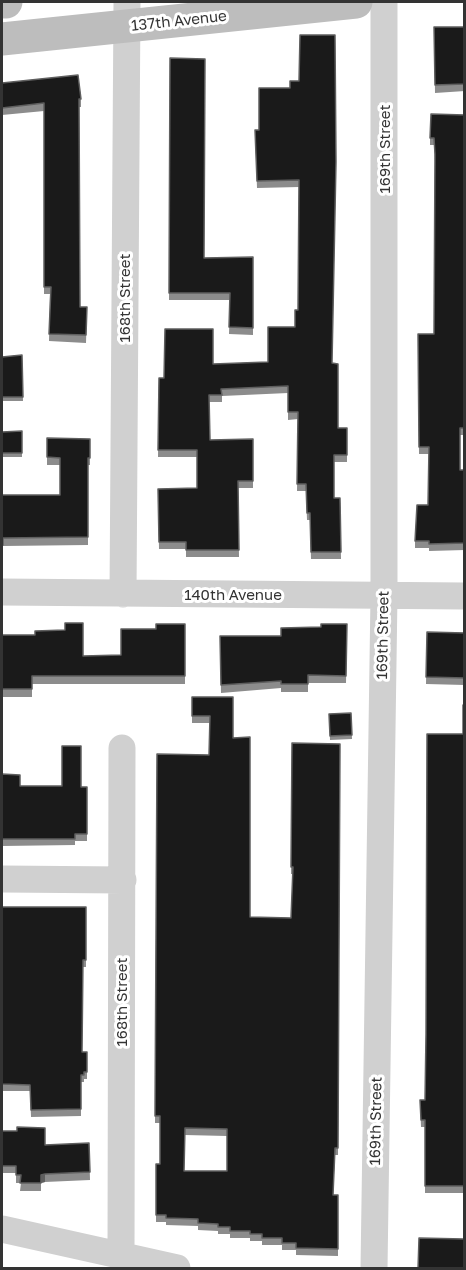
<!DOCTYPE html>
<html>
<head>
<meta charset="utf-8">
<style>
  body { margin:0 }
  #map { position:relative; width:466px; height:1270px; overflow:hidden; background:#fff; font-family:"Golos Text",sans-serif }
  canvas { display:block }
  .frame { position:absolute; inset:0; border:3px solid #333; pointer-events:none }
</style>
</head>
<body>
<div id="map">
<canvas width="466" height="1270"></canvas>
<div class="frame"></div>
</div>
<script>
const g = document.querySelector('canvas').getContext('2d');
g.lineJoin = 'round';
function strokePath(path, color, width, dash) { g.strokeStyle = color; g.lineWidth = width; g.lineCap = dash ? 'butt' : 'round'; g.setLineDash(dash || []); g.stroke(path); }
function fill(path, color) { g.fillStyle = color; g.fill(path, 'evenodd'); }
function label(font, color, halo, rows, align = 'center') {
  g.font = font + ' "Golos Text",sans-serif'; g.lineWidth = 6; g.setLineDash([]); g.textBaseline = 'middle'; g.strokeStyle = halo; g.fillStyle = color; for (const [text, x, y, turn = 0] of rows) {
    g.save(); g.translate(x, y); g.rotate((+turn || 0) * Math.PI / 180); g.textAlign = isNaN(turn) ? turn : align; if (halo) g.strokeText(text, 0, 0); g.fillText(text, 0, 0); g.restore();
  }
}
strokePath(new Path2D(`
  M2,592L464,596
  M123,594L127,2
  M2,879L123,880
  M2,1229L177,1268
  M121,1255L122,748
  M374,1268L384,595V2`), '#d0d0d0', 27);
strokePath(new Path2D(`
  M2,2H6
  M2,39L356,2`), '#bdbdbd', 33);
fill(new Path2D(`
  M434,27H465V91L435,93Z
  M170,58L204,258L253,257V335L229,334L230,300H169Z
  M2,83L81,99V107H79L80,307H87L86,343L49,341L50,294H44V111L2,115Z
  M290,88L332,363L338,428H347V462H334V498H340L341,559H311L310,520H307L306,491H297L298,419L288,420V393L222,396V402H209L210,440L253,439V488H238L239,557H186V549H159L158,489L197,488V457H158L159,378H164L213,364L268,362L295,327L298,310L299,187L257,188L255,130H259Z
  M465,115V435H460V470L465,498V550L429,551V548H415V541L428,505L429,454H419L418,334H434L435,161L434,145H430V138Z
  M22,355L23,401H2V357Z
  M22,431V457H2V432Z
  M47,438L90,439V465H88V545L3,546V553H2V495H60V465H47Z
  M185,624V684H32V697H2V635L83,656L121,655L156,629Z
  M347,624L346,683H308V692H281V688L221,693L220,636H281L321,627Z
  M427,632L465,633V685L426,684Z
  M192,697L233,738L250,917L291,918L293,874H291L292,743L340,744L338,1155H335L333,1195H338V1256L296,1255V1250H282V1245H262V1241H250V1238H230V1234H218V1231L198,1230V1226L166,1225V1222H156V1164H160V1123H155L157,754L209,755L210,723H192ZM185,1135L227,1136V1171H184Z
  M465,705V1193H425V1127H421L420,1100H425L463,734Z
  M351,713L352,739L330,740L329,714Z
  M2,774L20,786L87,787V841H75V845L2,846Z
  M2,907H86V967H83L82,1052H87V1079H84V1082H81V1116L31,1117L30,1091H2Z
  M2,1131L45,1145L89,1143L90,1180L45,1182L41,1183V1191H20L21,1183H16V1173H2Z`), '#8c8c8c');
fill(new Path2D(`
  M45,1174V1182L41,1183V1175Z`), '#5f5f5f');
const building = new Path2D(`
  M434,27H465V84L435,85Z
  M300,35H335L336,162L332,363L338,364V428H347V455H334V498H340L341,552H311L310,513H307L306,484H297L298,412H288V386L221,389L222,395H209L210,440L253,439V481H238L239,550H186V542H159L158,489L197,488V450H158L159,378H164L165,329H213V364L268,362V327H295V310H298L299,180L257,181L255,130H259V88H290V81H299Z
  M170,58L205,59L204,258L253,257V328L229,327L230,293H169Z
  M78,75L81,99H79L80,307H87L86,335L49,334L51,287H44V103L2,108V83Z
  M431,114L465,115V428H460V470H464L465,543L429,544V541H415L417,505H428L429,447H419L418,334H434L435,154L434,138H430Z
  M22,355L23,397H2V357Z
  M22,431V453H2V432Z
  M47,438L90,439V458H88V537L3,538V545H2V495H60V458L47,457Z
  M65,623H83V656L121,655V629H156V624H185V676H32V689H2V635H35V631L65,630Z
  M321,624H347L346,676L308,675V684H281V681L221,685L220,636H281V628L321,627Z
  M427,632L465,633V678L426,677Z
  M192,697H233V738L250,737V917L291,918L293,867H291L292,743L340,744L338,1148H335L333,1195H338V1249L296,1248V1243H282V1238H262V1234H250V1231H230V1227H218V1224L198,1223V1219L166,1218V1215H156V1164H160V1116H155L157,754L209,755L210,716H192ZM185,1128L227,1129V1171H184Z
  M463,705H465V1186H425V1120H421L420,1100H425L426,1034L427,734H463Z
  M351,713L352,735L330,736L329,714Z
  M62,746H81V787H87V834H75V839H2V774L20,775V786H62Z
  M2,907H86V960H83L82,1052H87V1072H84V1075H81V1109L31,1110L30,1085L2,1084Z
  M17,1127L45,1128V1145L89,1143L90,1172L45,1174L41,1175V1183H20L21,1175H16V1166H2V1131H17Z
  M419,1238L464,1239L465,1269H418Z`);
fill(building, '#1a1a1a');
strokePath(building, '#5f5f5f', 1.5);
label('15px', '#333', '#fff', [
  ["137th Avenue",179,21,-6],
  ["169th Street",385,149,-90],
  ["168th Street",125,298,-90],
  ["140th Avenue",233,595],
  ["169th Street",383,635,-89],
  ["168th Street",122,1002,-90],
  ["169th Street",376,1121,-89]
]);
</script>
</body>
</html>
